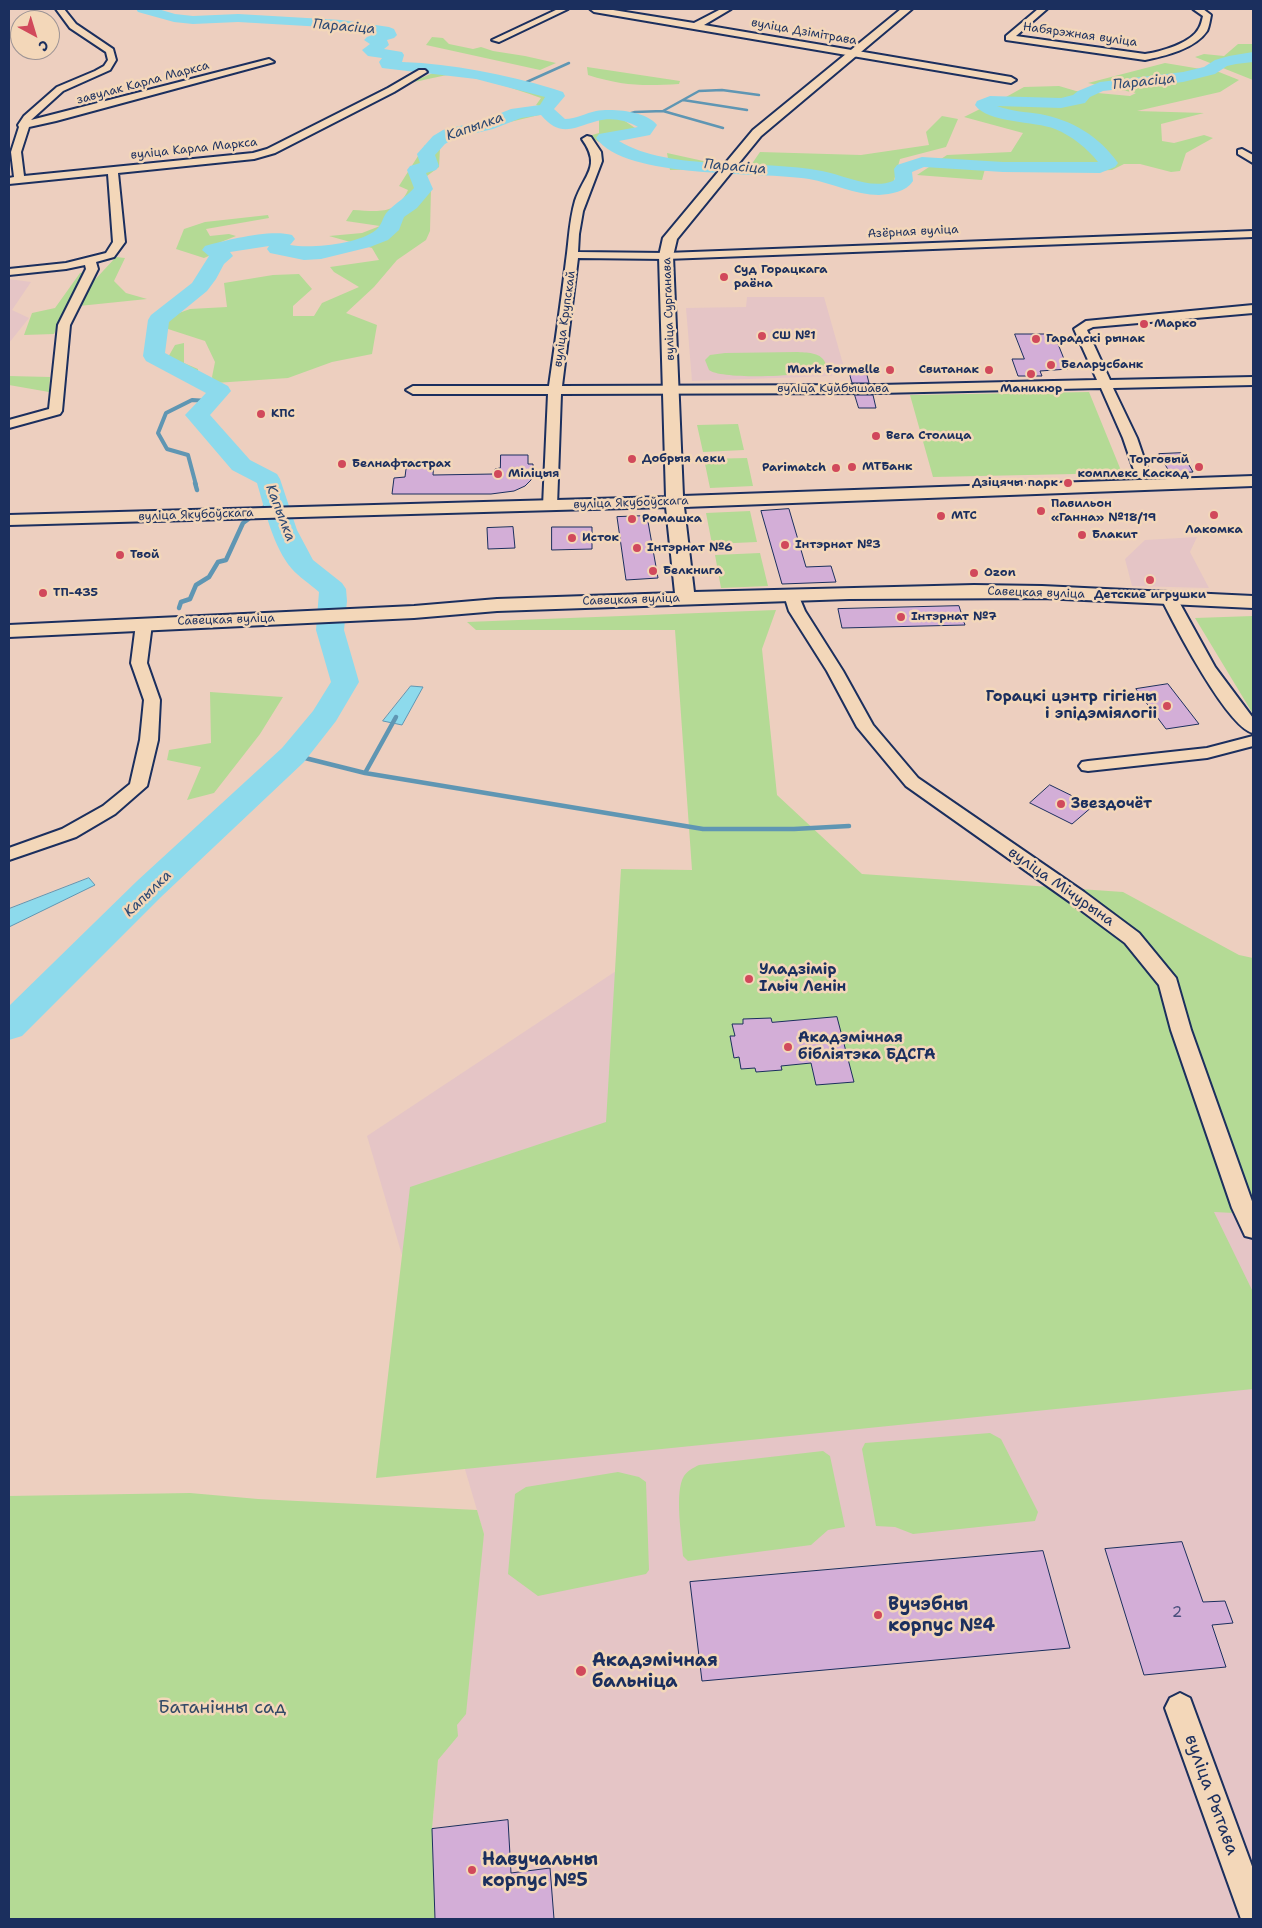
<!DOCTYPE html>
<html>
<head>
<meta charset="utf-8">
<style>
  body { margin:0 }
  #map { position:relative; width:1262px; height:1928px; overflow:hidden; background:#edcfbf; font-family:"Shantell Sans",sans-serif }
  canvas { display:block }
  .frame { position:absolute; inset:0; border:10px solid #1b2f5e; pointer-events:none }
  .north { position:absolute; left:10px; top:10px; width:50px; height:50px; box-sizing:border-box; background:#f3d7b9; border:1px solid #9d9495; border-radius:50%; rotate:141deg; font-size:14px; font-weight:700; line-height:20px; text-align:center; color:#1b2f5e }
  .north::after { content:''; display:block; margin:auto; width:18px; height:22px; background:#d1495b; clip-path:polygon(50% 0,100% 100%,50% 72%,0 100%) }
</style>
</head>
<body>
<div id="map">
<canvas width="1262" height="1928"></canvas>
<div class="frame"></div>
<div class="north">С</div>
</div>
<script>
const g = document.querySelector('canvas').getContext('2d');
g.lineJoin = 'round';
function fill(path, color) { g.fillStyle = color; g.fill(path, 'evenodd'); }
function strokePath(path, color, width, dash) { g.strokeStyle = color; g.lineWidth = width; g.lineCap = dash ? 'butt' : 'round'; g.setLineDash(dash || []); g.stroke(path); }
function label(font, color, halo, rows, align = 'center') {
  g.font = font + ' "Shantell Sans",sans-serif'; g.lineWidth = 5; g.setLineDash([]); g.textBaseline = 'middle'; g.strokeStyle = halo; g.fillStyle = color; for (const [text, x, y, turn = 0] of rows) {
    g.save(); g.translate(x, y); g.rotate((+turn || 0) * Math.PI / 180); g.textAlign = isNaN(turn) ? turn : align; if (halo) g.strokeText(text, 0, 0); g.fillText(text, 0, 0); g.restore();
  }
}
fill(new Path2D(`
  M9,279L31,282L12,310L29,318L9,343Z
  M747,297H824L843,364L835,365L832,376L692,381L686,308L746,307Z
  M1197,537L1190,552L1209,588L1132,586L1125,559L1145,540Z
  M770,869L1253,1157V1919H435L432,1829L439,1747L484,1534L367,1136Z`), '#e5c5c6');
fill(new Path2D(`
  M432,37L443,38L449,44L473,49L481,47L493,51L525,56L556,63L540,70L426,45Z
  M1238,44H1253V80L1195,57L1204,54L1224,56Z
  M1165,63L1219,72L1239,80L1220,92L1137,111L1204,113L1161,124L1162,141L1174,143L1204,135L1213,138L1186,153L1180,171L1171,172L1140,164H1124L1112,170L1091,171L1021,162L1016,171L985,169L982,180L917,175L947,155L1011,152L1023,133L964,117L992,103L1006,102V97L1024,87L1059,86L1076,91L1130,96L1136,93L1088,83Z
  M587,67L680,81L679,84C643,86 623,86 588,75Z
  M438,71L464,72L545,92L554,96L546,101L542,107L536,105L541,98C519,90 471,74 449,75C437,76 424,81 411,82Z
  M528,107L539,115L460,134L452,130L497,117L509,111Z
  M942,116L958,119L946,147L900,159L893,184L870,186L807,171L749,168L760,152L861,155L929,145L926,132Z
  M599,118L622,119L635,128L602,136L599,142L589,136L599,133Z
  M425,145L440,148L439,167L423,179L431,189L430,231L426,240L397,260L374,287L346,313L377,325L372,354L332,362L288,378L215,383L212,377L215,362L205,341L168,329V317L190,309L227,307L224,283L273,275L299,274L312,289L293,306V316H314L322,303L359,287L334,272L330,267L379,260L372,248L329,236L362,233L380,226L346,221L353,210C377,211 396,216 408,190L399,186Z
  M667,153L708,162L705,169L670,170Z
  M268,215L269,218L206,229L210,236L229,234L236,236L206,248L211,255L204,258L176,249L184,229L205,222Z
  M116,257L125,258L114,281L126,293L147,299L79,306L89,286Z
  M85,272L54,334L24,335L32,313L55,308L80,273Z
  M184,343V363L198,369V374L167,359L175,345Z
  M798,352C809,353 821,352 826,364L825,368C811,377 721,380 709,370L705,360L710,355L725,353Z
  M9,376L50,377L49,392L9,385Z
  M1089,392L1122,473L933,477L910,395Z
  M738,424L744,450L703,452L697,425Z
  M747,458L753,486L710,488L704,459Z
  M750,511L757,542L712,544L706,513Z
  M760,553L768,586L721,588L715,555Z
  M776,610L762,649L777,795L862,874L1123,892L1239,955L1253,958V1214L1214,1212L1253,1292V1389L376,1478L410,1187L606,1122L621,869L692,870L675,630H476L467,622Z
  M1253,616V714L1195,618Z
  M210,692L283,697L260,734L214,793L187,800L201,767L167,760L169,750L211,743Z
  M990,1433L1001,1439L1038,1512L1035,1521L913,1534L895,1527L876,1526L862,1449L865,1443Z
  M823,1451L830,1456L845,1527L828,1530L811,1545L688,1561L683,1556C682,1537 674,1492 684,1476C688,1470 693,1468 699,1465Z
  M618,1472L639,1477L646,1482L649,1570L646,1574L538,1596L508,1574L515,1494L526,1487Z
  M190,1493L258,1499L477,1510L484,1534L466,1714L457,1725L458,1736L438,1760L432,1829L435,1919H9V1496Z`), '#b4da95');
const water = new Path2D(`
  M411,686L423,687L402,725L383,721Z
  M89,878L95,885L9,927V909Z`);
fill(water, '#8ddaec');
strokePath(water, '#5f96b3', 1);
strokePath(new Path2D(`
  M520,85L569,63
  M683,100L747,110
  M663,111L723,128
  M621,116L635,112L663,111L699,91L722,90L759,95`), '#5f96b3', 2.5);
strokePath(new Path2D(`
  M196,485L188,455L167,449L158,433L166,413L192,400L209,401`), '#5f96b3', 4);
strokePath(new Path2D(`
  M195,483L197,490
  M179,608L181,602L190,599L196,585L209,577L218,562L226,560L243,523L274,500
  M293,755L365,773L703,829H794L849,826
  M365,773L396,717`), '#5f96b3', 4.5);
fill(new Path2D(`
  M136,9H158L175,14L193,16L238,14L341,20L389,27L394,29L397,35L394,38L387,40L389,45L384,49L402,52L404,55L402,62C454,64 504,74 554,89L563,92L565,96L554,109L565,119C576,119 586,113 596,111C612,108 647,111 657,125L650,135L619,141C669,172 763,159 822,171C844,175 871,190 893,181L895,179L894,169L897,165L922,157L1003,162H1098C1087,148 1072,136 1055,129C1035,121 987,123 975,105L977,101L990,96L1061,98L1073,95L1078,91L1100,82L1183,72L1204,67L1215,60L1229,56L1253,52V62L1236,64L1227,66L1215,74L1183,82L1103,91L1090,97L1085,103L1061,108L997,106C1011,111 1025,112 1040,114C1072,120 1099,136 1118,163L1115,167L1100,173L1003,172L924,167L912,172L913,181C906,192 891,194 879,195C855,195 832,183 809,179C760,171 626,180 596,138L599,134L638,127C626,120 611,117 597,121C572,128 561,138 541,115L521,118L493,129L455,138L445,144L435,155L439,166L436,170L426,173L433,189L417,208L404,217L399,230L388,240L370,247L321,259L304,260L270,253L267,249L269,246L230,252L233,256L224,264L216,279L207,291L169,322L165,353L228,386L231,391L210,415L250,460L277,474L280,479L297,530L313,560L342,583L346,589L347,601L344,630L359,682L336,721L304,762L161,897L22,1036L9,1040V1006L137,881L282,748L313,711L331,682L316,630L319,592C310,584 299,577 292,569C273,547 265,510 257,483L232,470L185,415L206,393L146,361L143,356L148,320L151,315L192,283L209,256L202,250L205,246C227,240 270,229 292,235L295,239L290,245C311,249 359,244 376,230C383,224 382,217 388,211C396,203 406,197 414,188L407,170L410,166L420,163L417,154L433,136L443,130L481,121L511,109L540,105L545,97L476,79L382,68L379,62L382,58L368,56L362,50L370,44L364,40L367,37L375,34L341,28L238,22L193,24L174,22L138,12Z`), '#8ddaec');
const building = new Path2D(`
  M1015,334H1054L1068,369L1040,371L1042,376H1018L1012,359H1024Z
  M866,371L869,383H852L849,372Z
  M855,395H873L876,408H859Z
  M1182,453L1193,472L1170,473L1159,454Z
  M501,455H528V464H533V474L531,480L525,486L514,491L491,494H392L394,478L405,477L407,461L434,460L433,475L494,474L495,469L500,468Z
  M789,509L806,567L831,566L836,582L782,584L761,511Z
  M647,516L658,578L626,580L617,517Z
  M513,527L515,548L488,549L487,528Z
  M552,527H592V549L552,550Z
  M959,606L965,625L842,628L838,609Z
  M1168,684L1199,724L1166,729L1136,689Z
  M1050,785L1093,806L1072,824L1030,803Z
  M837,1017L854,1082L816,1085L811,1063L781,1066L782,1070L756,1072L755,1068L741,1069L739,1057L734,1058L730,1036H735L732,1024H743V1019L771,1018L772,1022Z
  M1182,1542L1203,1602L1225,1601L1233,1623L1212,1625L1226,1667L1144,1675L1105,1549Z
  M1043,1551L1070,1648L702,1681L690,1582Z
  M508,1820L511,1873L550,1868L554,1919H435L432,1829Z`);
fill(building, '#d3aed7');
strokePath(building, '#1b2f5e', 1);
const minor = new Path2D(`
  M56,9H64L76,24L113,49L116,60L110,70L63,91L31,120L269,59L274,62L56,121L29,127L21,152L24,176L253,153L267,149L388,88L419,70H425L427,72L394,92L275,153L254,159L118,173L125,242L114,257L96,262L98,269L70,325L62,411L60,414L9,428V420L49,409L58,325L86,269L85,265L66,269L9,275V269L66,263L106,253L113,242L108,174L9,184V178L14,177L11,152L19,127L18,125L24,116L57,87L95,71L104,66L108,60L106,52L70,28Z
  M558,9H568L499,42L492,40Z
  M590,9H607L694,23L721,9H731L704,25L1011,77L1016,80L1011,83L594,12Z
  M1038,9H1047L1016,36L1145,54C1160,52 1192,43 1199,28C1201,25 1202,20 1203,16L1193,9H1203L1211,15C1210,20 1209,27 1207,31C1195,49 1165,56 1145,60L1006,40V36Z
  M587,136L591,137L601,152L602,161L583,211L579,234L578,252L666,253L1253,231V237L666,259L578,258L562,386L879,385L1097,380L1074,329L1086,321L1253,305V313L1093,327L1087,330L1110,380L1253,377V385L1113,388L1137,438L1150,476L1143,480L1136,476L1123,438L1101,388L879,393L561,394L557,506L555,509H545L543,506L548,394H413L406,390L413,386H549C555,344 561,303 566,261C569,241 569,222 575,201C584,174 602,167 582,139Z
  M1242,149L1253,155V163L1238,154V150Z
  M792,590L797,592L805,611L843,671L873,725L918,778L1084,892L1139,933L1176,978L1191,1030L1253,1204V1238L1245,1236L1232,1208L1171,1030L1159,985L1125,943L1070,902L906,786L857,727L827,671L789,611L784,595L787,592Z
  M1170,595L1176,597L1178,600L1215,667L1253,718V733C1227,727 1175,626 1162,600L1164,597Z
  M144,619L150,621L152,624L147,663L160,700L158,740L147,786L115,814L76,837L9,860V848L62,829L103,806L130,784L140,740L144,700L131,663L136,624L138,621Z
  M1253,736V746L1207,758L1088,771L1082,770L1079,766L1082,762L1088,761L1207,748Z
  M1180,1693L1190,1698L1253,1869V1919H1241L1165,1708L1170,1698Z`);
const major = new Path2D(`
  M901,9H912L761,136L677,239L673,256L683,496L1253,476V486L684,507L694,592L974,585L1042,586L1253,596V608L1042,598L849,599L497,611L414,618L9,637V625L414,606L497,599L675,593L666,507L9,525V515L666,497L659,256L663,238L753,130Z`);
strokePath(minor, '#1b2f5e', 4);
strokePath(major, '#1b2f5e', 4);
fill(minor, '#f3d7b9');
fill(major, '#f3d7b9');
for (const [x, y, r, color] of [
  [724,277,5,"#d1495b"],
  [1144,324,5,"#d1495b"],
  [762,336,5,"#d1495b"],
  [1036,339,5,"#d1495b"],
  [1051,365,5,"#d1495b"],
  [890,370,5,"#d1495b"],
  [989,370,5,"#d1495b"],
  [1031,374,5,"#d1495b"],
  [261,414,5,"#d1495b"],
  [876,436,5,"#d1495b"],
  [632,459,5,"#d1495b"],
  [342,464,5,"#d1495b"],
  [852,467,5,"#d1495b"],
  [1199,467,5,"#d1495b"],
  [836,468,5,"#d1495b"],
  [498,474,5,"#d1495b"],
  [1068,483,5,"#d1495b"],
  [1041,511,5,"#d1495b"],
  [1214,515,5,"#d1495b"],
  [941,516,5,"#d1495b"],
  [632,519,5,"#d1495b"],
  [1082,535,5,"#d1495b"],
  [572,538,5,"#d1495b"],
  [785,545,5,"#d1495b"],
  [637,548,5,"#d1495b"],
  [120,555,5,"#d1495b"],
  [653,571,5,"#d1495b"],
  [974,573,5,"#d1495b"],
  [1150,580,5,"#d1495b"],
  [43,593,5,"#d1495b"],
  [901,617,5,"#d1495b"],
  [1167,706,5,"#d1495b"],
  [1061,804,5,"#d1495b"],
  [749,979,5,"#d1495b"],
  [788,1047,5,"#d1495b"],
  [878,1615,5,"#d1495b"],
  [581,1671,6,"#d1495b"],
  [472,1870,5,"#d1495b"]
]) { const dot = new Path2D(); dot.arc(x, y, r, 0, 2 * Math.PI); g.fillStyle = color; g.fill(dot); strokePath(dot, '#f3d7b9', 2); }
label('12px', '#1b2f5e', '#f3d7b9', [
  ["вуліца Дзімітрава",804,32,10],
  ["Набярэжная вуліца",1080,35,8],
  ["завулак Карла Маркса",143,83,-15],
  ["вуліца Карла Маркса",194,149,-6],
  ["Азёрная вуліца",913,232,-3],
  ["вуліца Сурганава",669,309,-92],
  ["вуліца Крупскай",565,319,-82],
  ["вуліца Куйбышава",833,389],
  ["вуліца Якубоўскага",631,503,-2],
  ["вуліца Якубоўскага",196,515,-2],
  ["Савецкая вуліца",1036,593,2],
  ["Савецкая вуліца",631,600,-2],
  ["Савецкая вуліца",226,620,-2]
]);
label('bold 12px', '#1b2f5e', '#f3d7b9', [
  ["Суд Горацкага",734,270],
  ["раёна",734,284],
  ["Марко",1154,324],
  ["СШ №1",772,336],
  ["Гарадскі рынак",1046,339],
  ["Беларусбанк",1061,365],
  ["Mark Formelle",880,370,"right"],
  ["Свитанак",979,370,"right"],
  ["Маникюр",1031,389,"center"],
  ["КПС",271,414],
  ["Вега Столица",886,436],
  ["Добрыя леки",642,459],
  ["Торговый",1189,460,"right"],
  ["комплекс Каскад",1189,474,"right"],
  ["Белнафтастрах",352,464],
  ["МТБанк",862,467],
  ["Parimatch",826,468,"right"],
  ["Міліцыя",508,474],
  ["Дзіцячы парк",1058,483,"right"],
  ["Павильон",1051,504],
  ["«Ганна» №18/19",1051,518],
  ["МТС",951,516],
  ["Ромашка",642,519],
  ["Лакомка",1214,530,"center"],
  ["Блакит",1092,535],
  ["Исток",582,538],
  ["Інтэрнат №3",795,545],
  ["Інтэрнат №6",647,548],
  ["Твой",130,555],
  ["Белкнига",663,571],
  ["Ozon",984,573],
  ["ТП-435",53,593],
  ["Детские игрушки",1150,595,"center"],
  ["Інтэрнат №7",911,617]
], 'left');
label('italic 14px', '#2c4973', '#f3d7b9', [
  ["Парасіца",344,27,5],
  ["Парасіца",1144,82,-6],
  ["Капылка",475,127,-19],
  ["Парасіца",735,167,5],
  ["Капылка",280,513,69],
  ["Капылка",148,894,-44]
]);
label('bold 15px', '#1b2f5e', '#f3d7b9', [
  ["Горацкі цэнтр гігіены",1157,697,"right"],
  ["і эпідэміялогіі",1157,714,"right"],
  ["Звездочёт",1071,804],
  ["Уладзімір",759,970],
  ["Ільіч Ленін",759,987],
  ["Акадэмічная",798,1038],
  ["бібліятэка БДСГА",798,1055]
], 'left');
label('15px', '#1b2f5e', '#f3d7b9', [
  ["вуліца Мічурына",1061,887,35]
]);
label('15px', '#494f7c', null, [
  ["2",1177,1613]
]);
label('bold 18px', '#1b2f5e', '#f3d7b9', [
  ["Вучэбны",888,1605],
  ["корпус №4",888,1626],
  ["Акадэмічная",592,1661],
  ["бальніца",592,1682],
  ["Навучальны",482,1860],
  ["корпус №5",482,1881]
], 'left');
label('18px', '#324966', '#f3d7b9', [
  ["Батанічны сад",222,1708]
]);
label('18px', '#1b2f5e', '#f3d7b9', [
  ["вуліца Рытава",1211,1795,70]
]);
</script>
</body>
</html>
